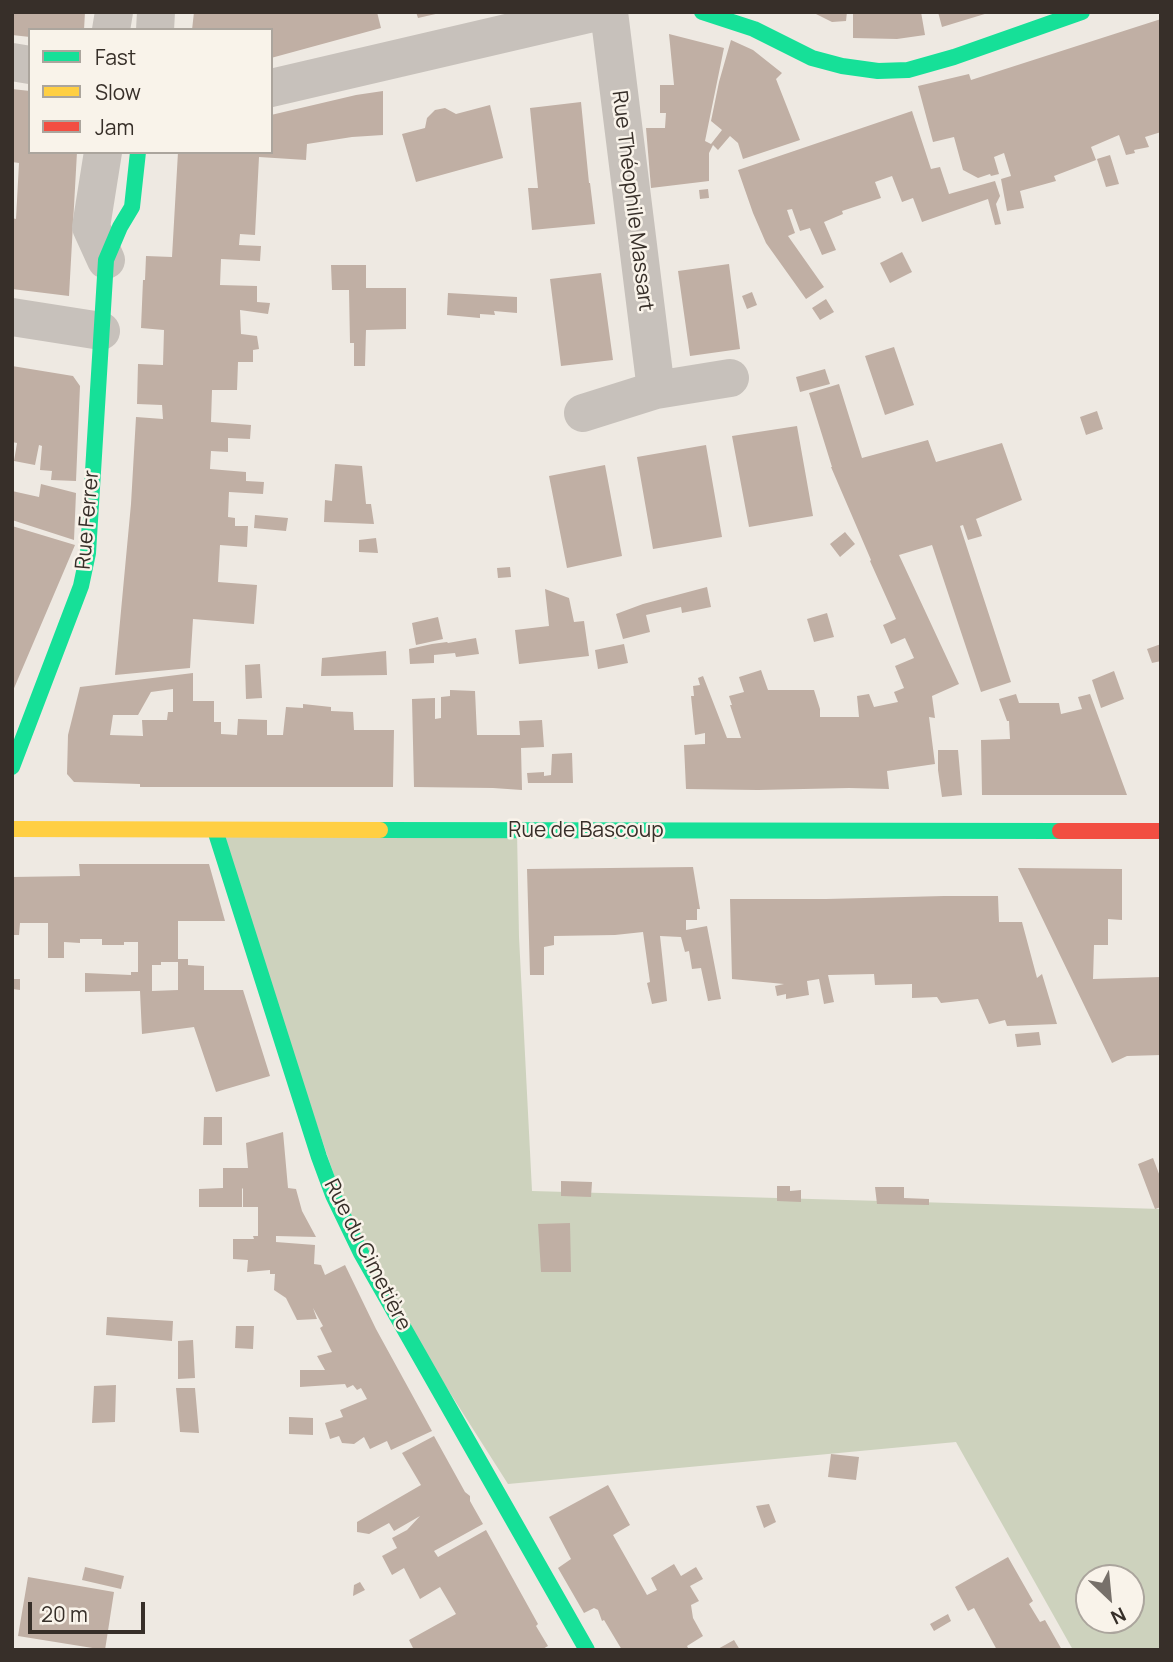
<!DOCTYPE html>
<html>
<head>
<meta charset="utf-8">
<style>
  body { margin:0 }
  #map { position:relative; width:1173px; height:1662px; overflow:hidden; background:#eee9e2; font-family:Manrope,sans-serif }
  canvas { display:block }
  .frame { position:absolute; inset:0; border:14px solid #372f29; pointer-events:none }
  .legend { position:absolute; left:28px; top:28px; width:245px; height:126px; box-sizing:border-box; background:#f9f3ea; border:2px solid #aba59d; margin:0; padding:9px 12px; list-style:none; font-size:21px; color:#372f29 }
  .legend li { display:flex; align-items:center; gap:14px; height:35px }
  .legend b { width:35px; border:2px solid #aba59d }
  .north { position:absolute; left:1075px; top:1564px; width:70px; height:70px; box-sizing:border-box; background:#f9f3ea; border:2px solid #aba59d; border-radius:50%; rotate:154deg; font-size:19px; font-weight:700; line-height:28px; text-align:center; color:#372f29 }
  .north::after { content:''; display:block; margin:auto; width:24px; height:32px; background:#77706a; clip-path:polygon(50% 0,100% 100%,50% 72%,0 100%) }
  .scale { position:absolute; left:28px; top:1602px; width:117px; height:32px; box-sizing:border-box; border:4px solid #372f29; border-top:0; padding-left:9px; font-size:21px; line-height:24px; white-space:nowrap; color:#372f29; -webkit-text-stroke:5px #f9f3ea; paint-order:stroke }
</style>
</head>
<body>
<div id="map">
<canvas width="1173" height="1662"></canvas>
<div class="frame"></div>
<ul class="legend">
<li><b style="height:9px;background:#16e098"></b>Fast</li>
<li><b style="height:9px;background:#ffcf43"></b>Slow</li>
<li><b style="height:9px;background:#f24e42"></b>Jam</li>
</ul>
<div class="north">N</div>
<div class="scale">20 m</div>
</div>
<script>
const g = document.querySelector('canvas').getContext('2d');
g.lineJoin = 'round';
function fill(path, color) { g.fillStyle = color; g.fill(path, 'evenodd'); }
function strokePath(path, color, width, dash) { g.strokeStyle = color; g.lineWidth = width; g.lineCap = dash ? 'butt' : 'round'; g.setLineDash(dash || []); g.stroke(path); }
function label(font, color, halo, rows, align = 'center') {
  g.font = font + ' Manrope,sans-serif'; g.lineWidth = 5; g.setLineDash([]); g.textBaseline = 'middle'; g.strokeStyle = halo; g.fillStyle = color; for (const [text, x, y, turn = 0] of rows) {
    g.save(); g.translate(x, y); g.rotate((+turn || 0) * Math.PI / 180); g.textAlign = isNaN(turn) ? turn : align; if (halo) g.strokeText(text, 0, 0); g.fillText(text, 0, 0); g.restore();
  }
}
fill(new Path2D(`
  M215,830L517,831L519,937L532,1191L1161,1209V1650H1073L956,1442L508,1484L361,1253ZM1089,1578H1131V1620H1089Z`), '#cdd2bd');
fill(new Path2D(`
  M12,12H85L84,30H30V37L12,35Z
  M194,12H377L381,28L271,58V30H192Z
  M416,12H440V13L418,18Z
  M812,12H847L846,21L832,22Z
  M853,12H921L925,35L897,39L853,38Z
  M938,12H988V13L942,27Z
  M1161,19V132L1145,137L1149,147L1134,150L1135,153L1126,155L1119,135L1091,147L1096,160L1054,176L1056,181L1020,191L1024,208L1007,211L1001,179L1011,176L1004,153L994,157L999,174L991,176L990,174L978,178L963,170L954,137L933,142L918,86L969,74L971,80Z
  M669,34L724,48L705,141L711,144L722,130L711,121L719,82L731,40L753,50L782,73L776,79L800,140L743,159L738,143L730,136L718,150L713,145L709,153V181L651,188L646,128H665L666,113H660V85H674Z
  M12,89L30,91V152H77L69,296L12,289V218L16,219L19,163L12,162Z
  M383,91V135L352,137L307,144L306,160L259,157L255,235L240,234L239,245L261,246L260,261L221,259L220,285L257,286V302L270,303L268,314L240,310L241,334L257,336L259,349L253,350V362H238L237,390H212L211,422L251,425L250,439L228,438V452L211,451L210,469L246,472V481L264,482L263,494L229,492L228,517L235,518V526H248L247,547L220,545L218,582L257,585L254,624L193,619L190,668L115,675L131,504L136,417L163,419L162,405L137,404L138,364L163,365L164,330L141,328L143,280H145L146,256L172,257L178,152H271V115L356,95Z
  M581,102L589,183H590L595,224L532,230L528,188H538L530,108Z
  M490,105L503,158L416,182L402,134L425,128L427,118L435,110L445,108L456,114Z
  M912,111L931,169L940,167L949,194L995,181L1000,196L996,204L1001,224L995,225L988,199L922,222L913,198L902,202L892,176L875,182L881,198L842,211L843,214L824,222L836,250L822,255L810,228L800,231L792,209L787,210L795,233L788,236L824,287L806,299L766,243L753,213L738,170Z
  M1110,155L1119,184L1106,187L1097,159Z
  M708,189L709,198L700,199L699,190Z
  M902,252L912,272L890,283L880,263Z
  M729,264L740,349L690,356L678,271Z
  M331,265H366V288H406V329L366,330L365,366H354V343H350L349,290H332Z
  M601,273L613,360L561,366L550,279Z
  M752,292L757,305L747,309L742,296Z
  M448,293L517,297V313L494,311L495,315L480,314V318L447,315Z
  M826,299L834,312L820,320L812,308Z
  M894,347L914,405L885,415L865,356Z
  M12,366L73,376L80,386L76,481L51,480L52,471L40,470L42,446L39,445L35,465L14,461L17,443L12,442Z
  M825,369L830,384L800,392L796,377Z
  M839,384L862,458L928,440L936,462L1002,443L1022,500L976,519L982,536L968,540L963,525L960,526L1011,682L981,692L932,545L899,555L959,684L932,696L935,718L929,717L935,764L887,771L889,789L849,788L758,790L686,789L684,745L705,744V733L695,735L691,696H694L693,686L700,685L698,678L703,676L727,738H741L730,705H732L729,696L744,692L739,677L761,670L768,690H814L820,709V717H859L857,696L869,694L874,707L898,702L894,692L904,688L895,666L914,658L905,638L891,644L883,625L896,619L870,561L871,560L831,467H832L809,393Z
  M1097,411L1103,429L1086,435L1080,417Z
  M797,426L813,516L749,527L732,436Z
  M706,445L722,537L653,549L637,457Z
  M335,464L362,466L366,504H371L374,524L324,522L325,500L332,501Z
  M605,465L622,556L567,568L549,476Z
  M41,484L76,493L74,540L12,520V491L39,497Z
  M255,515L288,518L286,531L254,528Z
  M12,526L75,545L12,693Z
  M845,532L855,544L840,557L830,544Z
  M376,538L378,553L359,552V540Z
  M510,567L511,577L498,578L497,568Z
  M707,587L711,607L682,613L681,607L646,615L650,632L623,639L616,614L643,604Z
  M545,589L569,598L574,622L584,621L589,656L519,664L515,630L549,626Z
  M827,613L834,637L814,642L807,619Z
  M438,617L443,639L416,645L412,623Z
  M476,638L479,654L456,657L455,653L434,655V663L410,664L409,649L432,644L447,642L448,643Z
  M624,644L628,663L598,669L595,650Z
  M1161,644V661L1152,663L1147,649Z
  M386,651L387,675L321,676L322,658Z
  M260,664L262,698L246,699L245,665Z
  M1114,671L1124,699L1101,708L1092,680Z
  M193,673V701H214V722H221V734L237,735L238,719L267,720V735H283L286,707L303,708V704L331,707V711L353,712L354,730H394L393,787H140V784L74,782L67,774L68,735L80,687ZM173,689V712H168L167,720H142L143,736L110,735L113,715H138L151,692Z
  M450,690L475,691L477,735H520L519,721L542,720L544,747L521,748L522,790L493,788L414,787L412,699L435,698V719L441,718V697L450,696Z
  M1016,694L1019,703H1059L1061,714L1082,709L1078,697L1090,694L1127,795H982L981,740L1010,739L1009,721H1007L999,699Z
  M938,750H958L962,795L942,797L938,770Z
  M572,753L573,783H528L527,773L544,772V776L551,775L552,754Z
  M79,864H209L225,921H178V959H188V965L204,966V990H243L270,1076L216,1092L194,1027L142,1034L140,991L85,992V973L131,975V972H138V942H124V945H102V939H80V943L64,942V958H48V923H20L19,935H12V877L80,876ZM161,962H178V990L152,991V965H161Z
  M693,867L700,909H697V920H686V930L707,926L721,999L708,1001L701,968L692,969L689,951L685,952L681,937L660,936L667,1001L652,1004L647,983L650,982L643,932L615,935L554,936V945L544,947V975H530L527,869Z
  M1018,868L1122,869V920L1108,919V945H1094L1093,979L1161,977V1055L1127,1056L1112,1063Z
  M944,896H998L999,922H1022L1037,978L1042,974L1057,1024L1007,1026L1005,1020L989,1024L978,999L941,1003L937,997L912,998V984L875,985L874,974L828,975L834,1002L824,1004L819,979L807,981L809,995L786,999V994L777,996L775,986L784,984L732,979L730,899H826Z
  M12,979H20V990L12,989Z
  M1039,1032L1041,1045L1017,1047L1015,1034Z
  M204,1117H222V1145H203Z
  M283,1132L288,1188L296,1189L302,1211L316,1237L276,1236V1242L315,1245L314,1264L321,1265L325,1275L345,1265L376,1329L432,1431L391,1450L387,1441L370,1449L364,1437L354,1444L342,1443L339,1436L330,1439L325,1423L343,1417L340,1410L367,1399L361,1388L357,1390L353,1385L347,1388L345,1384L300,1387V1370H325L317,1356L332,1352L320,1328L323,1326L313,1308L317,1319L297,1320L286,1298L274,1290L275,1274H270V1270L247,1272L248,1260L233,1259V1239H254L253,1236H258V1207H243V1188L242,1189V1207H199V1189L223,1188V1168H248L246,1143Z
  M1153,1158L1161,1179V1207L1155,1209L1138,1164Z
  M561,1181L592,1182L591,1197L561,1196Z
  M777,1186H790V1191L801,1190V1202L777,1201Z
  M875,1187H904V1198L929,1199V1205L877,1204Z
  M570,1223L571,1272H541L538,1224Z
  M107,1317L173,1321L172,1341L106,1335Z
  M236,1326H254L253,1349L235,1348Z
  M193,1340L195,1378L178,1379V1341Z
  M116,1385L115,1422L92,1423L94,1386Z
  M176,1388H195L199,1433L180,1432Z
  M289,1417L313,1418V1435L289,1434Z
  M434,1436L465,1492L470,1496V1501L483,1524L434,1551L438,1557L486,1530L538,1624L536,1626L548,1646L541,1650H414L409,1640L456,1614L440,1587L420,1599L404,1568L392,1575L382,1556L397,1548L392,1538L407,1530L420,1516L394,1531L389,1523L369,1534L357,1532V1522L421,1485L402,1453Z
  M831,1454L859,1457L856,1480L828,1477Z
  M608,1485L630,1525L613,1535L647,1595L657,1590L651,1578L674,1564L681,1576L696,1567L703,1579L690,1586L699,1601L691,1605L693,1618L703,1636L687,1646L689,1650H622L604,1620L602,1621L598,1610L594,1608L584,1613L558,1568L571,1559L549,1517Z
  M769,1504L776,1522L764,1528L756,1506Z
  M1008,1557L1033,1601L1029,1604L1040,1622L1045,1620L1062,1650H997L974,1608L968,1611L955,1587Z
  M85,1567L124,1576L121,1589L82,1580Z
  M28,1577L114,1592L105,1650L18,1636Z
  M360,1582L365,1590L353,1596L354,1585Z
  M948,1614L951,1621L934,1631L930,1624Z
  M734,1640L740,1650H716Z`), '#c0afa4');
strokePath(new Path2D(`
  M609,12L656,390
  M111,30L114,12
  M155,30L156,12
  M12,62L30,65
  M271,88L597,12
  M103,152L91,227L106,260
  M12,317L101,331
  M583,413L656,390L730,378`), '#c7c1bb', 38);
strokePath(new Path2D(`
  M702,12L754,29L812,58L842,66L878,71L908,70L954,57L1082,12
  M12,767L81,586L88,553L106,260L120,227L132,207L138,152
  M215,830L319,1157L333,1195L361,1253L587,1650
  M380,830L1060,831`), '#16e098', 16);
strokePath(new Path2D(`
  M12,829L380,830`), '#ffcf43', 16);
strokePath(new Path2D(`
  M1060,831H1161`), '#f24e42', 16);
label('21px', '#372f29', '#f9f3ea', [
  ["Rue Théophile Massart",632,201,83],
  ["Rue Ferrer",88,520,-85],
  ["Rue de Bascoup",586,831],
  ["Rue du Cimetière",367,1255,63]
]);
</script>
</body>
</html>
